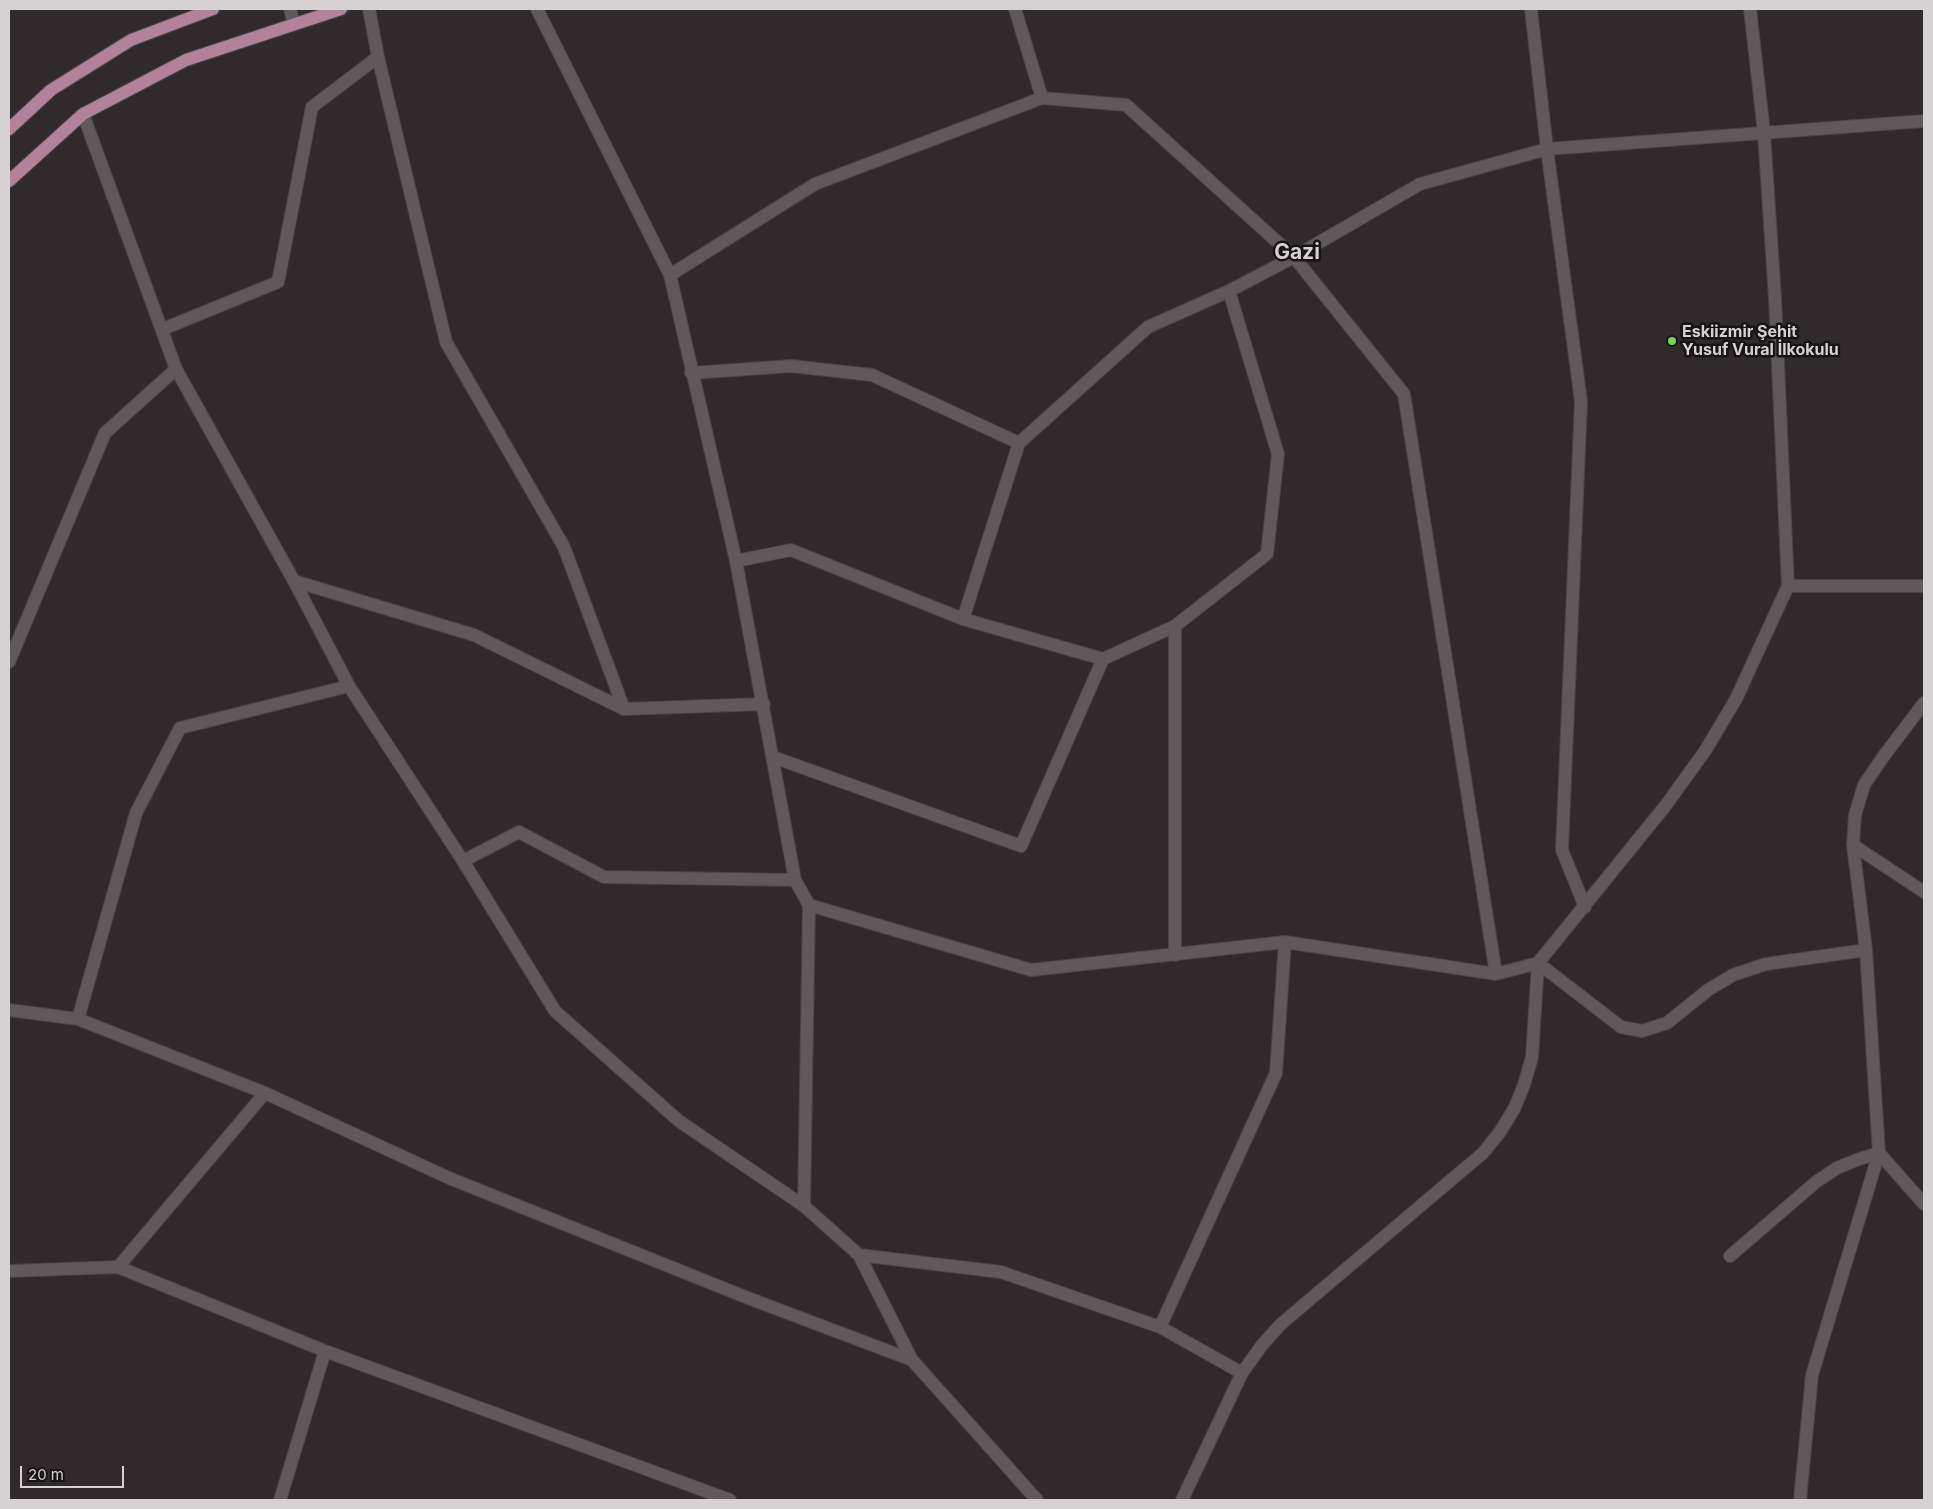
<!DOCTYPE html>
<html>
<head>
<meta charset="utf-8">
<style>
  body { margin:0 }
  #map { position:relative; width:1933px; height:1509px; overflow:hidden; background:#302a2d; font-family:Inter,sans-serif }
  canvas { display:block }
  .frame { position:absolute; inset:0; border:10px solid #d6d2d3; pointer-events:none }
  .scale { position:absolute; left:20px; top:1466px; width:104px; height:22px; box-sizing:border-box; border:2px solid #d6d2d3; border-top:0; padding-left:6px; font-size:15px; line-height:18px; white-space:nowrap; color:#d6d2d3; -webkit-text-stroke:4px #161415; paint-order:stroke }
</style>
</head>
<body>
<div id="map">
<canvas width="1933" height="1509"></canvas>
<div class="frame"></div>
<div class="scale">20 m</div>
</div>
<script>
const g = document.querySelector('canvas').getContext('2d');
g.lineJoin = 'round';
function strokePath(path, color, width, dash) { g.strokeStyle = color; g.lineWidth = width; g.lineCap = dash ? 'butt' : 'round'; g.setLineDash(dash || []); g.stroke(path); }
function label(font, color, halo, rows, align = 'center') {
  g.font = font + ' Inter,sans-serif'; g.lineWidth = 5; g.setLineDash([]); g.textBaseline = 'middle'; g.strokeStyle = halo; g.fillStyle = color; for (const [text, x, y, turn = 0] of rows) {
    g.save(); g.translate(x, y); g.rotate((+turn || 0) * Math.PI / 180); g.textAlign = isNaN(turn) ? turn : align; if (halo) g.strokeText(text, 0, 0); g.fillText(text, 0, 0); g.restore();
  }
}
const minor = new Path2D(`
  M290,9L294,24
  M369,9L378,57L446,342L564,547L624,709L764,704
  M537,9L670,275L736,561L795,880L809,905L804,1206
  M1015,9L1042,98L1126,105L1294,257L1404,394L1496,974
  M1531,9L1547,149L1581,401L1562,850L1585,907
  M1750,9L1764,133L1775,298L1788,586
  M83,114L176,369L294,581L349,686L463,861L555,1011L679,1121L804,1206L859,1255L912,1360L1037,1500
  M670,275L815,184L1042,98
  M163,329L278,282L312,107L378,57
  M691,373L791,366L872,375L1019,443
  M736,561L791,550L963,619L1103,659L1175,626L1267,554L1278,454L1229,291
  M294,581L474,635L624,709
  M963,619L1019,443L1148,327L1229,291L1294,257L1420,184L1547,149L1924,121
  M1175,626V955
  M9,662L105,433L176,369
  M773,757L1021,846L1103,659
  M1853,845L1924,892
  M463,861L519,832L604,877L795,880
  M809,905L1031,970L1285,942L1496,974L1538,963L1621,1027L1642,1031L1667,1023L1708,990L1733,975L1766,964L1866,950
  M9,1010L78,1019L265,1093L449,1178L748,1298L912,1360
  M78,1019L136,813L180,728L349,686
  M1879,1153L1924,1204
  M859,1255L1001,1272L1160,1327L1242,1373
  M1730,1256L1816,1182L1837,1168L1859,1159L1879,1153
  M118,1267L265,1093
  M9,1271L118,1267L325,1351L730,1500
  M1160,1327L1276,1073L1285,942
  M280,1500L325,1351
  M1182,1500L1242,1373L1262,1345L1281,1324L1483,1153L1500,1132L1514,1109L1524,1085L1532,1057L1538,963L1666,805L1705,751L1736,699L1788,586H1924
  M1800,1500L1812,1375L1879,1153L1866,950L1853,845L1855,815L1864,785L1883,757L1924,703`);
const major = new Path2D(`
  M9,129L51,90L131,40L213,9
  M9,181L83,114L186,60L341,9`);
strokePath(minor, '#494546', 14);
strokePath(major, '#494546', 14);
strokePath(minor, '#5f595b', 12);
strokePath(major, '#b18299', 12);
for (const [x, y, r, color] of [
  [1672,341,5,"#77d259"]
]) { const dot = new Path2D(); dot.arc(x, y, r, 0, 2 * Math.PI); g.fillStyle = color; g.fill(dot); strokePath(dot, '#161415', 2); }
label('bold 16px', '#d6d2d3', '#161415', [
  ["Eskiizmir Şehit",1682,332],
  ["Yusuf Vural İlkokulu",1682,350]
], 'left');
label('bold 21px', '#d8d1d4', '#161415', [
  ["Gazi",1297,253]
]);
</script>
</body>
</html>
